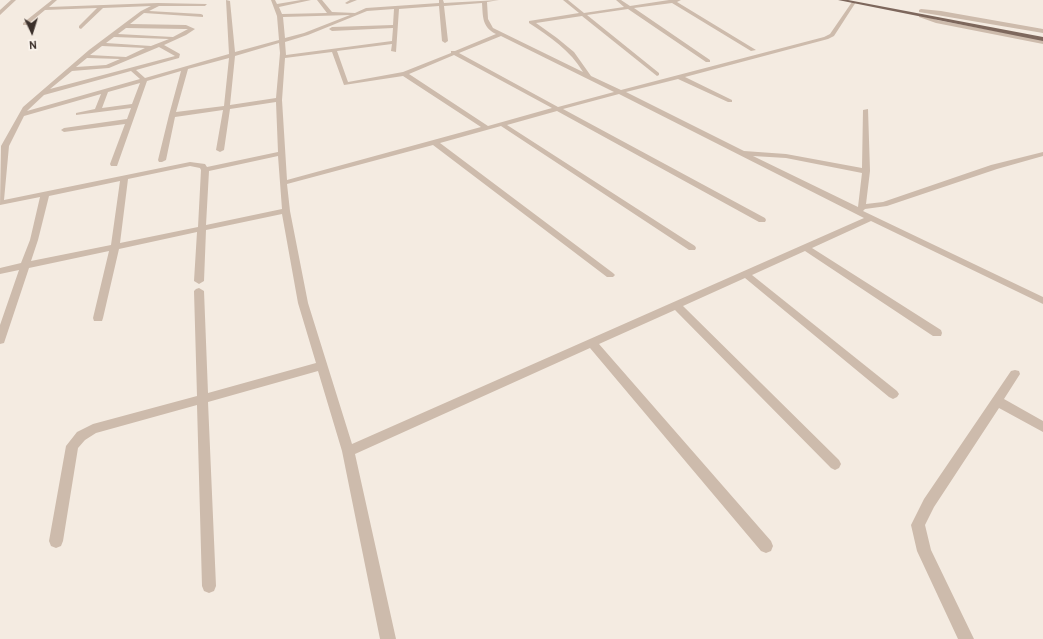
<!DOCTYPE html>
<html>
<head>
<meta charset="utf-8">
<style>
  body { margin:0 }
  #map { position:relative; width:1043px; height:639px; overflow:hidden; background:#f4ebe1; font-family:Overpass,sans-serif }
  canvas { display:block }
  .north { position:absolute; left:12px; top:12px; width:40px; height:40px; -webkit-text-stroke:3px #fbf5ee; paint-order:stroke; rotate:176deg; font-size:11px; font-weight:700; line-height:16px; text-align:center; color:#3b302b }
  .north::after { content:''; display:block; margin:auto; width:14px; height:18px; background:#3b302b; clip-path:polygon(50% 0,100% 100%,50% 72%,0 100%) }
</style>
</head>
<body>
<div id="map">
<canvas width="1043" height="639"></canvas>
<div class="north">N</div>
</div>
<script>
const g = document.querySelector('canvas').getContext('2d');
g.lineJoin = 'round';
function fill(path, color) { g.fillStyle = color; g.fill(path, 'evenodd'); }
fill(new Path2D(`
  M11,0H16L0,15V10Z
  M52,0H57L49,7L158,3L207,4L205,6H159L149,11L201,14L203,15V17L144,13L130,24L186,25L195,29L186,35L164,45L180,54L179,58L136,70L145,78L229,54L226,0L230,1L235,52L279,40L277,16L271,0H275L277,4L301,0H311L279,7L282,14L327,13L317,0H322L332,12L355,13L366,8L439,3V0H443L444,3L499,0L487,2L488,19L493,28L583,72C571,51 549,36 529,23V21L579,13L563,0H568L584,13L624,7L616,0H621L630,6L669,0H681L677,2L756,50L751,51L672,3L634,8L710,60V62H706L628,9L587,15L659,73V75L657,76L582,16L536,23L557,38L574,52L591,76L621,90L824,37L830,34L852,2H856L834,36L828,39L685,77L732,100V102H728L678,79L626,92L744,151L786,154L862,168L863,110L868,109L870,171L866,204L883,202L991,165L1043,152V156L997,169L887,206L865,209L863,211L1043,297V304L871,221L812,248L941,330L942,333L941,336H933L805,251L752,275L897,391L899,394L897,397L893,399L889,397L745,278L683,306L839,460L841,464L839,468L835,470L831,468L675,310L599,344L771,541L773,546L771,551L766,553L761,551L590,348L355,454L396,639H380L342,451L318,371L208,402L216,586L214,591L209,593L204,591L202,586L197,405L96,433L85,440L78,448L63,541L61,546L56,548L51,546L49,541L66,446L77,432L93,424L197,396L194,291L196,289L199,288L204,291L208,393L316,363L298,303L282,214L206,230L204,281L199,284L194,281L197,232L119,249L103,318L102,321H94L93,318L109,251L29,268L4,343L0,344V325L19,270L0,274V268L21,263L30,240L40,197L0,205L1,146L23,107L89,50L141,11L151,6L103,8L81,29L79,28V26L97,8L45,10L27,25H23V23ZM482,3C483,17 482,27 496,34L455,51H451V53L403,72L348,82L337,51L392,44L391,51L396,52L399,9L439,6L442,41L445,43L448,41L444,6ZM394,9L393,25L332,27L329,29L332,31L393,28L392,41L286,55L285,42L308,35L367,11ZM350,15L304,33L285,38L283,17ZM126,28L185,29H188L173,37L118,34ZM501,36L614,92L558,107L459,53ZM114,37L169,39L151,46L106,43ZM279,43L280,53L276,98L230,105L235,56ZM102,46L145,48L126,57L90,55ZM159,47L175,56L50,89L72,71L109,68ZM332,52L344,85L403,76L481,127L287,180L282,100L285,58ZM454,55L552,108L488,126L409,74ZM87,58L120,59L106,65L76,67ZM229,58L224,106L176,112L188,69ZM131,71L140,79L27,111L44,95ZM181,71L169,115L158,160L159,162H162L166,160L175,117L223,110L216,150L220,152L224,150L230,109L276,102L278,152L207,167L205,164L190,162L4,200L9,146L24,116L101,94L95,109L76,113V115L131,108L127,119L64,128L61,130L64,132L125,124L110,164L111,166H117L147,81ZM140,83L132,104L102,108L108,92ZM619,94L864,218L352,444L308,303L290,211L287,184L433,145L607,277H613L615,275L613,273L440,143L501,126L689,250H695L696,248L695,246L507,125L557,111L759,222H765L766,220L765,218L563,109ZM278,156L282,209L206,225L209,171ZM753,156L786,158L862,173L858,207ZM190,166L200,168L201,170L198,227L120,243L128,179ZM120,181L111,245L31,261L38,240L49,196Z
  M350,0H357L347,4L345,3Z
  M921,9L941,11L1043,29V33L919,12V10Z
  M921,14L937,20L1043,40V44L936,23L919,17V15Z
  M1015,370L1019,371L1020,374L1004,399L1043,421V432L999,408L934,507L925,525L931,550L974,639H958L917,551L911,525L924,499L1011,371Z`), '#cdbbac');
fill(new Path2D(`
  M838,0H848L1043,37V41Z`), '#7d675c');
</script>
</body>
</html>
